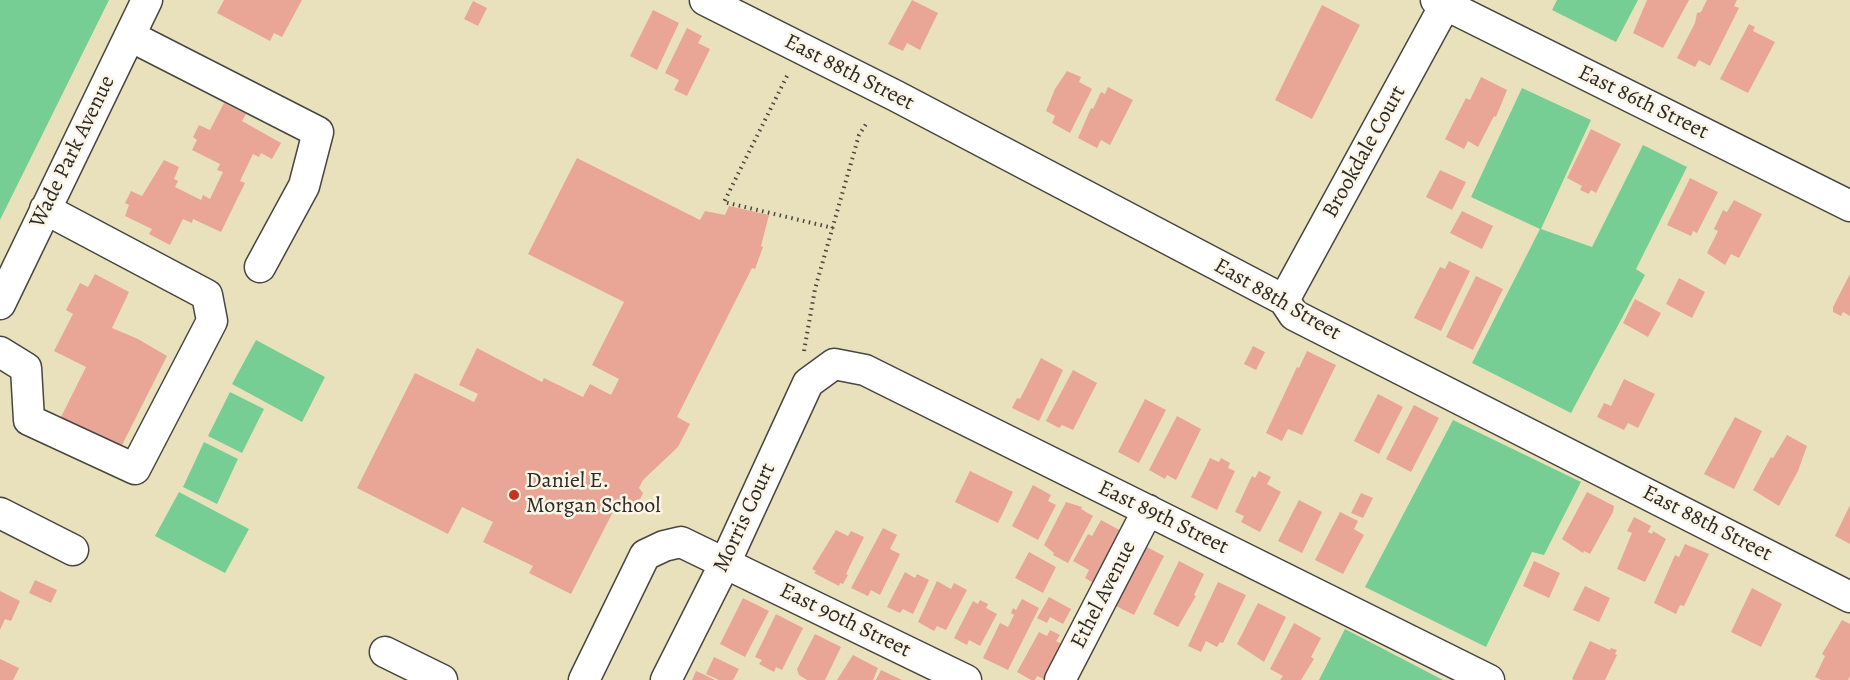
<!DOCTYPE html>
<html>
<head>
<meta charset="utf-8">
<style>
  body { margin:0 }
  canvas { display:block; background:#e9e1bc }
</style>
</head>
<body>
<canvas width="1850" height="680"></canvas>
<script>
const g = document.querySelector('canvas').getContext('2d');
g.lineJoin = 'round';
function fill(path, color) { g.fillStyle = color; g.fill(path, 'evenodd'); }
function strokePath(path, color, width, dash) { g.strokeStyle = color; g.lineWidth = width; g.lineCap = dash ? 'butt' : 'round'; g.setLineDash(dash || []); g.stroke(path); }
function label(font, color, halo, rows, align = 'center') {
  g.font = font + ' Alegreya,serif'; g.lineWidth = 5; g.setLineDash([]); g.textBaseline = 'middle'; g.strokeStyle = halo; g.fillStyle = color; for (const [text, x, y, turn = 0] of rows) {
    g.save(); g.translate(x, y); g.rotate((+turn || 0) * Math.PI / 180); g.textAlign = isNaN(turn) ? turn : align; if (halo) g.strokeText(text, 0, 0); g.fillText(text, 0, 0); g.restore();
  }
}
fill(new Path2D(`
  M0,0H109L0,220Z
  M1557,0H1638L1616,42L1552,10Z
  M1522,88L1591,120L1541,229L1592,247L1643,145L1687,167L1636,269L1645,275L1571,413L1472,363L1540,229L1471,197Z
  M256,340L325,377L302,422L232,384Z
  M230,392L264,409L242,453L208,436Z
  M1453,420L1581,482L1544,555L1532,552L1486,647L1365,587Z
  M204,442L238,459L217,504L183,487Z
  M179,492L249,529L225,573L155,536Z
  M1345,629L1443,680H1319Z`), '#77ce94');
fill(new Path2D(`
  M224,0H302L282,37L274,33L270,41L217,13Z
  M912,0L938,13L920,50L907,43L903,51L888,44Z
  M1647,0H1689L1663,48L1633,33Z
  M1707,0H1737L1734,6L1739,8L1710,66L1699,60L1695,67L1677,58L1695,23L1697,13L1701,12Z
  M473,1L487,8L478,26L464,19Z
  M1322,5L1360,25L1312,119L1275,100Z
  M653,10L679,23L657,70L630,56Z
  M1749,24L1755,27L1753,31L1775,42L1748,93L1720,79Z
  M687,28L702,36L698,43L710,49L687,96L674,90L679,80L665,73Z
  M1067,71L1081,77L1079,82L1092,89L1070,133L1052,123L1055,116L1046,111L1055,89Z
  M1481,77L1507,90L1496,117L1494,116L1478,147L1468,141L1464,149L1445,139L1466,98L1470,100Z
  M1108,87L1133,100L1110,145L1101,140L1097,148L1078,138L1091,108L1093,109L1101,92L1105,94Z
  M224,103L246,114L242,121L281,143L272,159L261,153L259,157L253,154L240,181L245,183L221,232L193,219L192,223L183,219L170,245L149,234L152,229L125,216L129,205L125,203L131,191L142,196L164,160L179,167L174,179L178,181L175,187L201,200L203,195L210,199L223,172L217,170L220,164L192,150L197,140L193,137L199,125L210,130Z
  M1591,129L1621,144L1596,193L1591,190L1589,194L1580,190L1582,186L1567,178Z
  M577,158L700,220L705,211L725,215L729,206L769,215L761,246L763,247L755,269L752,268L677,417L690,424L678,447L643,480L639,488L643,493L636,508L619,500L571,594L529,573L533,566L483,542L493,522L462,507L448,534L357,488L415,373L474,402L478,394L459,385L477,348L542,382L544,378L583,397L590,384L611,395L619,379L592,365L624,302L528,254Z
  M1440,170L1466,182L1452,210L1426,197Z
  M1690,178L1718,192L1697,233L1693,231L1691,236L1667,225Z
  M1734,200L1762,214L1739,258L1731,254L1725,265L1707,253L1718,231L1714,229L1723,210L1727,212Z
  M1462,211L1493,226L1482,249L1450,233Z
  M1449,261L1470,271L1441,331L1414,318L1440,267L1445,269Z
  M95,274L129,292L112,328L138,339L167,356L117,455L57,425L86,367L54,351L73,314L66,310L80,283L88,287Z
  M1850,274V316L1843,312L1841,316L1833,312V307Z
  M1476,276L1503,289L1473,350L1446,337Z
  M1679,278L1705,292L1692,318L1666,304Z
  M1635,299L1661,313L1648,337L1623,323Z
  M1253,346L1265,352L1256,370L1244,364Z
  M1307,351L1336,365L1302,435L1288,429L1282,441L1266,433L1297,367L1299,368Z
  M1041,358L1063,370L1039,421L1012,408L1017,398L1020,399Z
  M1073,370L1097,383L1073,430L1062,425L1059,428L1046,421Z
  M1624,379L1655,394L1638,428L1628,423L1624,430L1597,417L1604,403L1611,406Z
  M1378,394L1403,407L1379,454L1354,441Z
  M1145,399L1166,410L1139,463L1118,452Z
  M1414,405L1439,418L1411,472L1386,459Z
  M1177,416L1201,429L1176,480L1167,475L1165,479L1149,470Z
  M1735,417L1762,431L1734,489L1704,474Z
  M1787,435L1807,446L1798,471L1779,506L1753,490L1771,457L1773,458Z
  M1210,458L1219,462L1221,458L1230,463L1228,468L1235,471L1217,510L1191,497Z
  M970,471L1013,492L998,523L955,502Z
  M1259,471L1271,477L1267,484L1281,492L1260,532L1241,522L1244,516L1235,512L1252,476L1255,478Z
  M1033,485L1051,495L1048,501L1056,505L1038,540L1012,526Z
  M1587,492L1614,506L1613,512L1590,554L1584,551L1583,553L1562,539Z
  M1361,493L1373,498L1363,518L1351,513Z
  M1299,500L1322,512L1302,553L1278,541Z
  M1066,502L1082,507L1081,509L1093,516L1068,563L1053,555L1054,553L1044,545Z
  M1850,505V544L1835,536Z
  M1340,512L1358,521L1354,529L1364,535L1343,574L1315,560Z
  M1634,517L1651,526L1648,532L1652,534L1653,531L1666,539L1645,582L1617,569L1632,533L1627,531Z
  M1101,520L1125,533L1097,585L1085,578L1089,570L1073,561L1088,534L1092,536Z
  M883,528L897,535L890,549L900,554L880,595L871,590L868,596L851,588Z
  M836,530L848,536L851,531L864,537L846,574L848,575L843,584L840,583L839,586L814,573L816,571L812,569Z
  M1685,544L1709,554L1684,606L1680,605L1676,614L1654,603L1675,555L1679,557Z
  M1143,545L1164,556L1134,615L1112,604Z
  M1029,552L1056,567L1043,593L1015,578Z
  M1179,561L1204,574L1194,595L1196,596L1178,627L1153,614Z
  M1534,561L1560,573L1549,598L1523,586Z
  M905,572L915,578L917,574L929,580L913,614L903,609L900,613L887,607Z
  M35,580L57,590L51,603L29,593Z
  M937,581L951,589L954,583L967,590L946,630L937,626L934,631L918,622Z
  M1218,582L1246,595L1223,643L1220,642L1217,647L1206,641L1201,652L1188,646Z
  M1585,586L1610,598L1599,622L1573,610Z
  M1752,588L1782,604L1761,647L1731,632Z
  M0,591L20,601L11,621L5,619L0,630Z
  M1049,597L1071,609L1063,624L1050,617L1047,623L1037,618Z
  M743,598L769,611L745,657L720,644Z
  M1022,599L1039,608L1008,670L983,658L1000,623L1008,627L1014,615L1011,613L1013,608L1016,610Z
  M980,600L988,604L986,608L997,614L980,646L969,640L967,645L954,638L973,601L978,604Z
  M1258,603L1286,617L1264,662L1237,644Z
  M776,614L803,628L782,670L776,667L774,672L759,664L762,660L755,657Z
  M1842,620L1850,624V676L1848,680H1821L1815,677L1825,656L1822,654Z
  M1294,623L1321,638L1311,657L1314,659L1301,680H1280L1283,676L1270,669Z
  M1050,630L1060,635L1056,641L1065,646L1046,680L1037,676L1035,680H1031L1017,672L1039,632L1047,636Z
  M815,634L841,647L825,680H807L799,675L797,669Z
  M1590,641L1610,650L1611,648L1617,650L1615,654L1617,655L1605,680H1574L1572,679Z
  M853,655L878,668L873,680H837Z
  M714,657L739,669L733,680H719L706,674Z
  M0,659L19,668L13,680H0Z
  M881,670L902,680H876Z
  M696,671L705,675L715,680H692Z`), '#e9a696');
const minor = new Path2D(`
  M705,0L896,96L1284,300L1294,315L1850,597
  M1436,0L1850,206
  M130,36L318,132L304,186L260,267
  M1284,300L1445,5
  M0,304L147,0
  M0,352L26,368L29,420L135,469L212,321L207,295L45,209
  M0,513L73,550
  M385,652L442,680
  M584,680L645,555L664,546L681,542L966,680
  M666,680L725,563L808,383L834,364L865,370L1489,680
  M1060,680L1148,510`);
strokePath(minor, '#484641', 33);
strokePath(new Path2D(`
  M787,76L724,202L833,228
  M804,351L815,289L859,135L868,121`), '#484641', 4, [1.5, 4.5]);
strokePath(minor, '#fff', 30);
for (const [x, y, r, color] of [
  [514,495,6,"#c8321e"]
]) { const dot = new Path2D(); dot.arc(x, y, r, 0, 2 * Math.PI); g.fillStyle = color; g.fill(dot); strokePath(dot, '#fcf5e5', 2); }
label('22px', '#2b2b2b', '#fcf5e5', [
  ["East 88th Street",849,73,27],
  ["East 86th Street",1643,103,26],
  ["Wade Park Avenue",73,152,-64],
  ["Brookdale Court",1365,152,-61],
  ["East 88th Street",1277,300,30],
  ["Morris Court",745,518,-65],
  ["East 89th Street",1163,518,26],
  ["East 88th Street",1707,524,27],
  ["Ethel Avenue",1104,595,-63],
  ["East 90th Street",845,621,26]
]);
label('22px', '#2b2b2b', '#fcf5e5', [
  ["Daniel E.",526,482],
  ["Morgan School",526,507]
], 'left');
</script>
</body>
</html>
